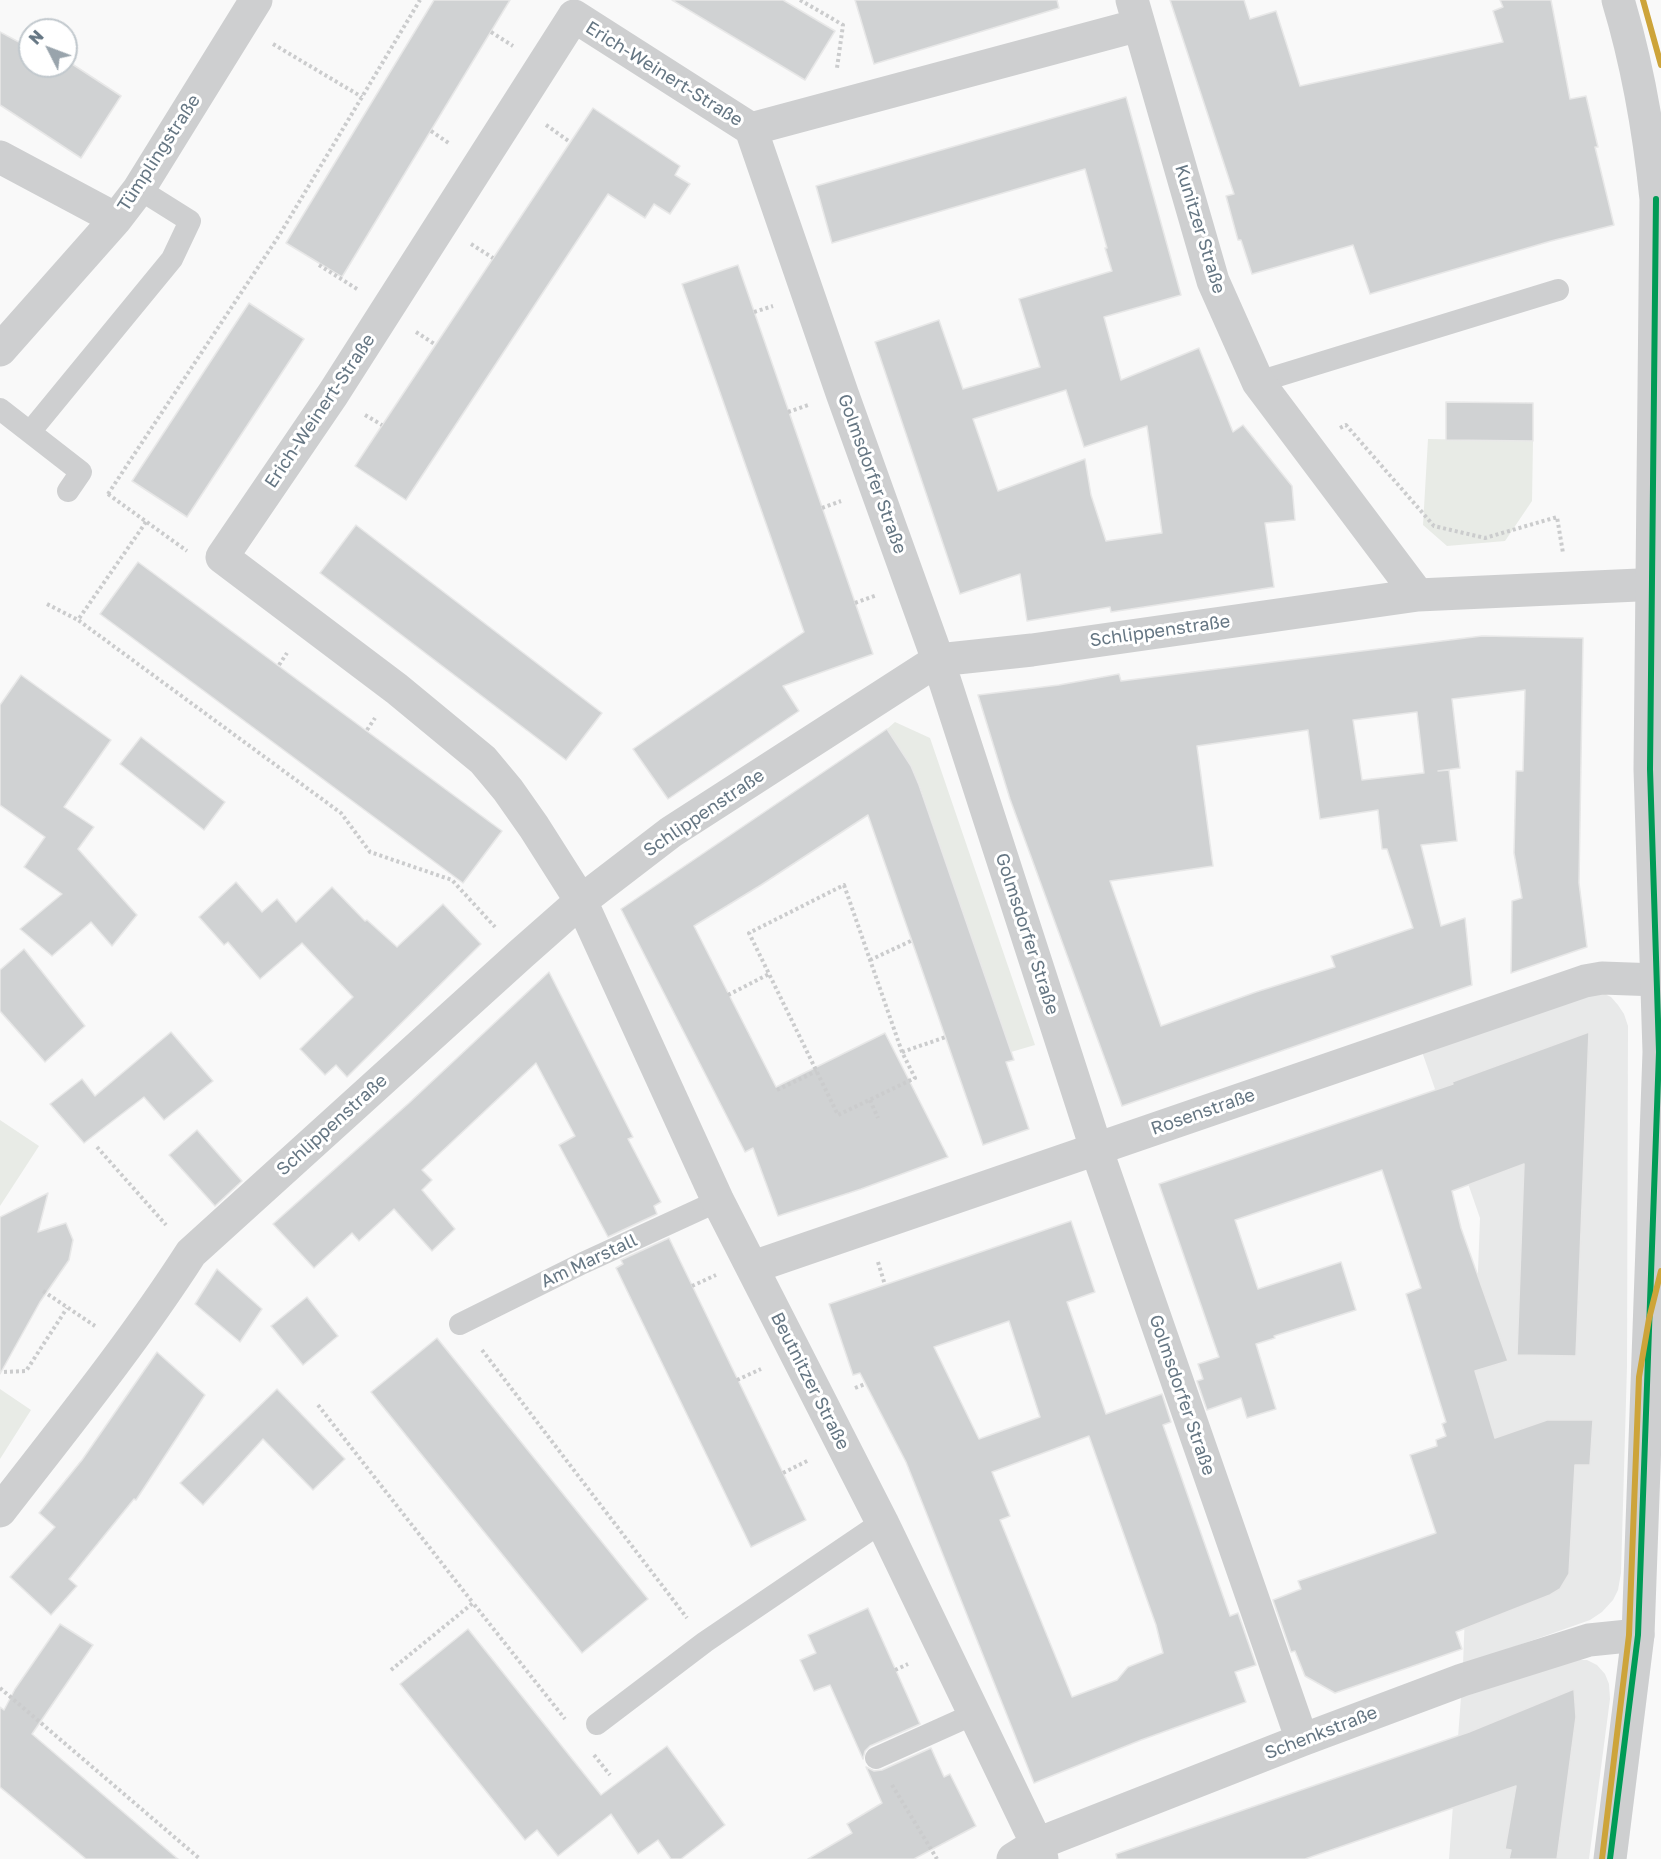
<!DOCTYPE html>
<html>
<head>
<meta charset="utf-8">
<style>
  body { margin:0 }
  #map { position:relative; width:1661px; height:1859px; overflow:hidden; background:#f9f9f9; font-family:"Golos Text",sans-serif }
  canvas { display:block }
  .north { position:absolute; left:18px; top:18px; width:60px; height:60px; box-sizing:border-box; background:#fff; border:2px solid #c1c8cd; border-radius:50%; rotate:312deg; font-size:16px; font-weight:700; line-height:24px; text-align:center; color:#657683 }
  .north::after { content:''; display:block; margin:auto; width:21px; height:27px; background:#99a4ac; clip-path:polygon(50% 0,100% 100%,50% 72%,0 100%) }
</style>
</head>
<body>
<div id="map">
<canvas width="1661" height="1859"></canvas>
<div class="north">N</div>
</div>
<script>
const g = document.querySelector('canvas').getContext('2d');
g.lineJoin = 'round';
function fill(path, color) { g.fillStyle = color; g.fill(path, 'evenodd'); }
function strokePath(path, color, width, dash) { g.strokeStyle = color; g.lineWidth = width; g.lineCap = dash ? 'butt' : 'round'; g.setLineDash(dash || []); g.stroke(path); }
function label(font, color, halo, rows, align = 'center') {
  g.font = font + ' "Golos Text",sans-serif'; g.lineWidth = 6; g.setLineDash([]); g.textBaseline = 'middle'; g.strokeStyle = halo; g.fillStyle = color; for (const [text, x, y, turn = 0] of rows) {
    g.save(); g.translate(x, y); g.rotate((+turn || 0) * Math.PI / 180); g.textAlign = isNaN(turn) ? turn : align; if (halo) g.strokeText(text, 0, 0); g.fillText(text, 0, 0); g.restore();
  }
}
fill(new Path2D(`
  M1601,992L1611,997L1618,1005L1624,1014L1628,1026L1627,1366L1621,1573L1618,1590L1613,1600L1602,1612L1590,1620L1463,1665L1480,1218L1420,1046Z
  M1572,1660H1587L1597,1665L1605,1674L1609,1684L1610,1699L1589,1859H1449L1461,1697Z`), '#e8e9e9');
fill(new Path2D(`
  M1428,439L1533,441L1532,501L1505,541L1447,546L1423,525Z
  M895,722L930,738L1035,1045L1011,1052L919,784L911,766L887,729Z
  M0,1120L39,1146L0,1206Z
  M0,1389L31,1410L0,1459Z`), '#e8ebe6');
const building = new Path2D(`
  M434,0H510L342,277L286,243Z
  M672,0H783L835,31L805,80Z
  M855,0H1057L1059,8L874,64Z
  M1170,0H1244L1250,19L1276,11L1300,86L1503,42L1493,11L1503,7L1500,0H1551L1570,99L1586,96L1598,147H1595L1614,225L1551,241L1370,294L1353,245L1252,274L1241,240H1238L1226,196L1234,194Z
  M0,32L30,48V66L66,67V60L121,96L81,158L0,105Z
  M1126,97L1181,295L1104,317L1121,380L1199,348L1233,432L1243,425L1292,486L1295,520L1265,523L1274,587L1111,612L1110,607L1027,621L1020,574L960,594L875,342L939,320L963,389L1040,367L1019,299L1112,271L1105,248H1107L1085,169L832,243L816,186ZM1066,390L1084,447L1147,426L1162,533L1106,541L1091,495L1085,459L998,491L973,419Z
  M593,108L680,166L675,175L690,184L670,214L654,204L645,218L608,194L406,500L355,466Z
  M738,265L873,654L783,686L799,711L668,799L633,749L804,632L682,284Z
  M249,303L304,339L187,517L132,481Z
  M1446,402L1533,403V441L1446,440Z
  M356,525L602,713L566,760L320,573Z
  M138,562L502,831L463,883L100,614Z
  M1482,636L1583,638L1579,883L1587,947L1511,973L1512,901L1522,898L1514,853L1516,771H1523L1525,690L1452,699L1460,768L1438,771L1449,770L1457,841L1421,845L1441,926L1465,918L1472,985L1122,1106L1010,799L978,695L1059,685L1119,674L1121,681ZM1417,712L1424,773L1362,780L1353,720ZM1308,730L1320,819L1378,810L1382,849H1387L1413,928L1331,956L1335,967L1256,992L1161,1026L1110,881L1213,866L1197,746Z
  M21,675L111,740L64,807L94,827L78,849L137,915L112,946L91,922L52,956L20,929L62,894L24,867L45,837L0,805V705Z
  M887,729L911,766L919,785L1014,1060L1006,1062L1029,1129L983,1145L868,815L761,885L694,926L776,1087L885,1033L948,1157L861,1189L778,1216L753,1148L745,1152L621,909Z
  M141,737L225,802L204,830L120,764Z
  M236,882L262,912L277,899L296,922L332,887L365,921L367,920L397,947L443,904L481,944L347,1077L336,1065L325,1075L300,1049L353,997L302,943L260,979L228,942L224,945L199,917Z
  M24,949L85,1026L45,1062L0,1011V970Z
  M549,972L633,1137L628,1139L661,1202L654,1206L657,1214L608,1237L559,1145L575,1136L536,1063L422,1170L432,1180L422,1190L455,1229L432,1251L394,1209L359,1241L352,1233L314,1268L273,1224L409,1103Z
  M171,1032L213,1081L164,1120L144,1097L84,1143L50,1104L82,1079L95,1096Z
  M1589,1032L1576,1356L1517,1355L1524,1164L1452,1191L1461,1228L1508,1361L1475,1371L1495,1438L1547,1420H1593L1590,1465H1575L1569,1574L1560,1589L1550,1595L1456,1632L1462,1649L1335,1693L1305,1676L1295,1651L1291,1652L1273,1600L1301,1589L1298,1581L1436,1533L1410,1455L1437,1446L1436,1440L1446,1436L1442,1424L1446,1422L1406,1294L1421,1288L1382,1170L1235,1220L1258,1289L1341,1262L1356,1310L1274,1336L1275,1338L1256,1344L1276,1409L1247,1418L1241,1398L1207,1410L1197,1381L1203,1379L1198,1364L1219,1357L1159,1184L1453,1084L1452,1082Z
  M197,1130L242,1181L215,1206L169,1155Z
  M48,1193L38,1232L66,1223L73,1240L69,1260L40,1302L0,1374V1217Z
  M1071,1221L1095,1292L1067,1302L1106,1414L1162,1394L1171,1422L1163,1425L1230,1616L1238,1613L1256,1665L1235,1672L1246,1702L1141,1740L1034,1783L906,1462L860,1373L853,1375L829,1304ZM1009,1321L1040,1417L979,1439L934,1347ZM1089,1436L1156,1625L1163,1653L1128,1667L1117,1680L1072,1697L1000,1520L1010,1516L992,1472Z
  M669,1238L806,1520L751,1547L616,1268L623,1264L621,1260Z
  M217,1269L262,1309L240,1342L195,1304Z
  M307,1297L338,1336L303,1365L271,1326Z
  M437,1338L648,1599L582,1653L371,1392Z
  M157,1352L205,1395L136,1500L134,1499L69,1579L77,1586L51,1615L10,1577L55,1527L39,1513L82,1460Z
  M277,1389L345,1459L313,1490L263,1439L203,1505L180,1483Z
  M868,1608L920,1724L870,1746L865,1751L863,1759L830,1685L814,1691L800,1660L816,1653L808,1635Z
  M60,1624L93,1645L32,1734L178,1859H86L0,1787V1707L4,1710L15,1689Z
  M468,1629L601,1795L667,1746L725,1825L681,1859H671L658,1840L638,1854L611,1814L558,1856L537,1830L525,1840L400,1684Z
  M1574,1689L1576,1717L1557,1859H1509L1511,1850L1505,1849L1516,1786L1305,1859H1117L1116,1854L1469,1732Z
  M931,1748L944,1777L950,1774L976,1826L914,1859H808L852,1833L847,1824L882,1803L866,1767L874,1771L882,1770Z`);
fill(building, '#d0d2d3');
strokePath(building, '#e8e8e8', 1.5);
strokePath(new Path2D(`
  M800,0L843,25L837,68
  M491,32L513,46
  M273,44L362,97
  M546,125L570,142
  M431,131L450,144
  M471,244L493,258
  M319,265L357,289
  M754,312L773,306
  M416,332L436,345
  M788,412L808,405
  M365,415L382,425
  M1340,428L1346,425L1434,526L1485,538L1557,517L1563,553
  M108,494L280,234L420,0
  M108,494L187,551
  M822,508L841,501
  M146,522L78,620L341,813L370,852L452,880L495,927
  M855,603L877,595
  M47,604L78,620
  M279,665L287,653
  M367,730L375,718
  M844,885L902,1052L915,1078L838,1115L749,933Z
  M870,960L913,940
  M728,995L769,974
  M902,1052L946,1037
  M777,1090L817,1071
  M870,1100L878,1118
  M97,1147L166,1225
  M878,1262L885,1285
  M692,1286L716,1275
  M43,1291L95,1326
  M482,1350L687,1618
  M4,1372L26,1371L67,1308
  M737,1380L761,1369
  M855,1388L865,1384
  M318,1405L473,1603
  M783,1473L809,1460
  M391,1670L473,1603L565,1719
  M895,1670L908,1664
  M0,1688L200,1859
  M594,1755L610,1775
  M892,1785L937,1859`), '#cbcccd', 4, [3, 3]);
strokePath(new Path2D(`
  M1258,382L1558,290
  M0,409L81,472L68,491
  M30,432L172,259L190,221L139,189
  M460,1324L583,1263L718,1201
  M597,1724L705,1642L882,1522
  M876,1758L974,1714`), '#cecfd0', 22);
strokePath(new Path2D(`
  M1132,0L1213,281L1258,382L1418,595
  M751,129L574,16L333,394L222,557L397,689L483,760L508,790L534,827L581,901L718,1201L882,1522L1037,1844L1042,1859
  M751,129L842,393L938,660L1096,1148L1302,1740
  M751,129L1139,25
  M0,157L116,219
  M0,350L116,219L139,189L256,0
  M753,1267L1585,981L1602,978L1658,980
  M0,1511C65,1427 133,1343 191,1253L521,954L581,901L671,832L938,660L1032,650L1418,595L1661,584
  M1013,1859L1037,1844L1302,1740L1462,1680L1589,1640L1638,1635`), '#cecfd0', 33);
strokePath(new Path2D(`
  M1610,1859L1638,1635L1659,1052L1650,769L1656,199C1649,131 1638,66 1618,0`), '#cecfd0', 33);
strokePath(new Path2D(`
  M1610,1859L1638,1635L1659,1052L1650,769L1656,199`), '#009b56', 6);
strokePath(new Path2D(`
  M1643,0L1661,65
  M1602,1859L1629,1635L1639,1377L1649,1319L1661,1271`), '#cda43a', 6);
label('18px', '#657683', '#fff', [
  ["Erich-Weinert-Straße",664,74,32],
  ["Tümplingstraße",159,153,-57],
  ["Kunitzer Straße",1200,229,73],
  ["Erich-Weinert-Straße",320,411,-56],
  ["Golmsdorfer Straße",872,474,70],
  ["Schlippenstraße",1160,631,-8],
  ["Schlippenstraße",704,813,-34],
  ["Golmsdorfer Straße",1027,934,72],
  ["Rosenstraße",1203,1112,-19],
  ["Schlippenstraße",332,1125,-42],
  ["Am Marstall",589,1261,-25],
  ["Beutnitzer Straße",810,1381,63],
  ["Golmsdorfer Straße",1182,1395,71],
  ["Schenkstraße",1321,1733,-21]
]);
</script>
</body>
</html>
